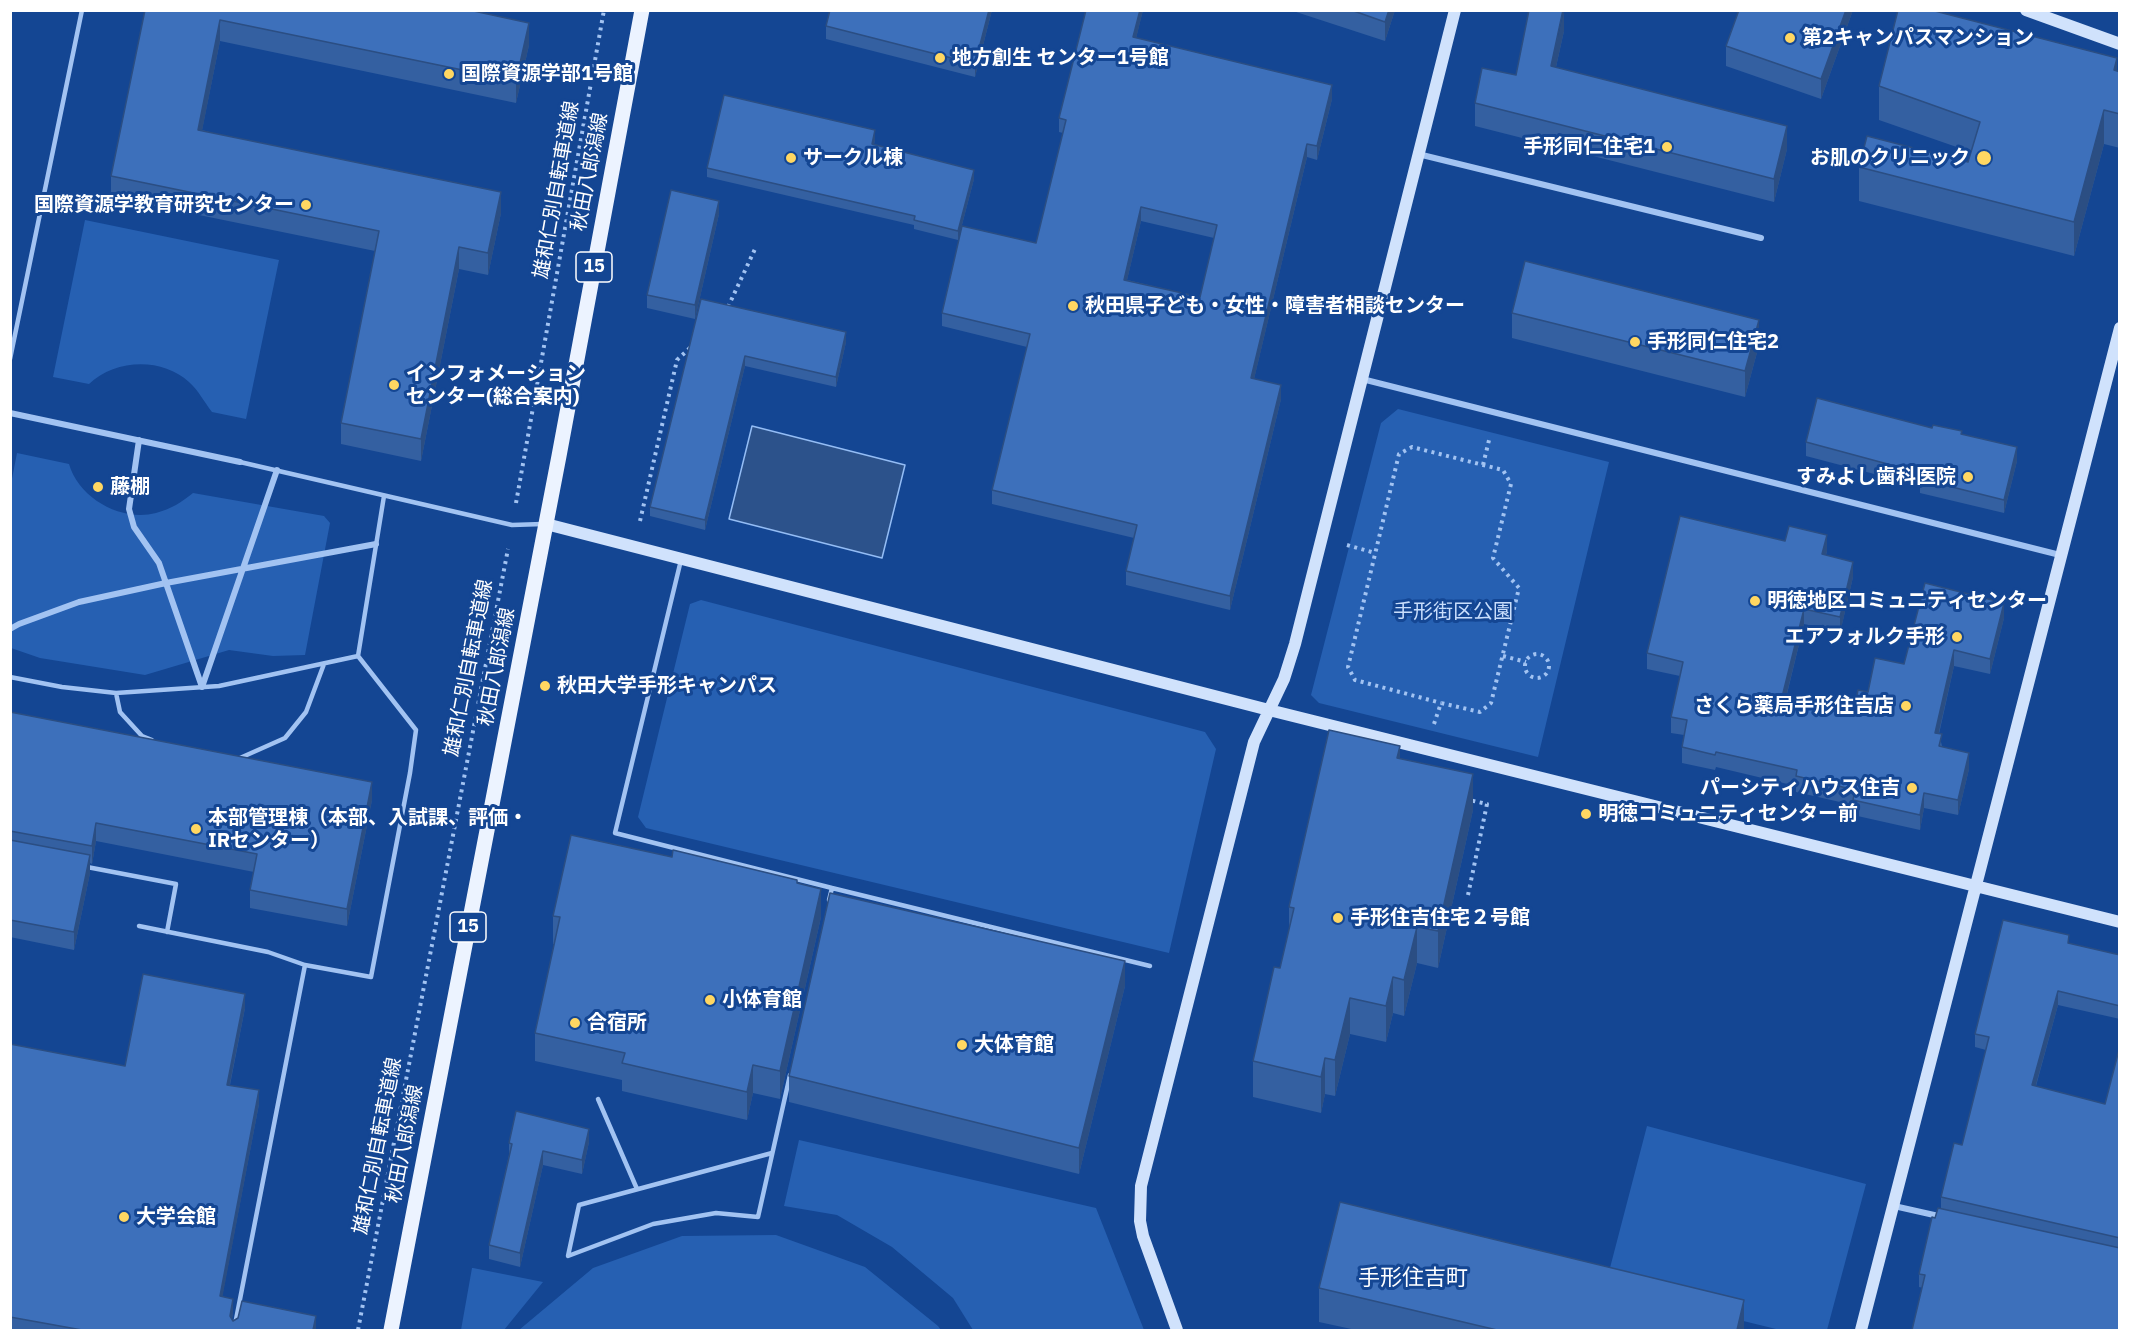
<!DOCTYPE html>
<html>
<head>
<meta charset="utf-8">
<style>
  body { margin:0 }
  #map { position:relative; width:2130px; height:1341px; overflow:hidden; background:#144693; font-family:"IBM Plex Sans",sans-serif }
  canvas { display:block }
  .frame { position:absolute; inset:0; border:12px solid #fff; pointer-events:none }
</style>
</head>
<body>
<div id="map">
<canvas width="2130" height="1341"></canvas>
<div class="frame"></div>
</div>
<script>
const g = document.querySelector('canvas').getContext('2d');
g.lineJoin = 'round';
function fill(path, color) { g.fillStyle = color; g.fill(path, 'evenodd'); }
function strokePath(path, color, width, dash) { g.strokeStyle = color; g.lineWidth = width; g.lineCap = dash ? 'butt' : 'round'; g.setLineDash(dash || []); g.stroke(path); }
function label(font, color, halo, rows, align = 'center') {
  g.font = font + ' "IBM Plex Sans","Noto Sans JP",sans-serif'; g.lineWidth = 6; g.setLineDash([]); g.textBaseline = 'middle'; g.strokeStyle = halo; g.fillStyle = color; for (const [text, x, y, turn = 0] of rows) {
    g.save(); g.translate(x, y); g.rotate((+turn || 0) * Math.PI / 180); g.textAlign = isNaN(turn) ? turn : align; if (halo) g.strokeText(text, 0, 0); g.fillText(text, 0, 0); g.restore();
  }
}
fill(new Path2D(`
  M85,220L279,260L246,419L212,412C204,402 199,391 189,382C162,357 115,359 89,384L53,377Z
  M1398,409L1609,462L1538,757L1319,703L1311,695L1381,423Z
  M17,453L69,464C79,499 122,522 156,513C171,509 182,502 193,493L324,516L330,523L305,655L273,656L229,650L145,675L40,658L11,648L10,489Z
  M701,600L1205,732L1216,749L1169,953L646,828L638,817L690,604Z
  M1647,1126L1866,1184L1827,1330H1780L1605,1287Z
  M799,1140L1096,1208L1144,1330H973L953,1298L892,1247L837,1215L784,1206Z
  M776,1235L865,1267L938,1326L941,1330H519L593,1268L682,1236Z
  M472,1268H473L543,1282L504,1330H461Z`), '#2660b2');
const water = new Path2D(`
  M752,426L905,465L882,558L729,519Z`);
fill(water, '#2c528b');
strokePath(water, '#94bdf5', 1.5);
strokePath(new Path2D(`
  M728,307L755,249
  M1483,465L1490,436
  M516,503L604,10
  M640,521L677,360L693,345
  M1347,545L1375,553
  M1525 666a12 12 0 1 1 24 0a12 12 0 1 1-24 0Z
  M1503,656L1526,662
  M1434,724L1441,703L1480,712L1491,703L1519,588L1493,558L1511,484L1503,470L1412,447L1399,454L1348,667L1355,680L1441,703
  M1468,895L1487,804L1469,800
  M358,1330L508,549`), '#a2c3f2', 4, [3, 4.5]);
strokePath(new Path2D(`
  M10,359L82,10
  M240,462L512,525L543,524
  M681,560L615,833L832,888L829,900
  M10,677L62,687L116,693L219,686L358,656L384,496
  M116,693L120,712L142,736L152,740
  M240,758L285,738L306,712L324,664
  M87,867L176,884L167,932
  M832,888L1150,966
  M139,926L268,952L305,965
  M598,1099L637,1189
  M772,1153L579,1205L568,1256L653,1224L716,1213L758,1217L790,1075
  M234,1330L305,965L371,977L410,773L416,730L358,656`), '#a2c3f2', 4.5);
strokePath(new Path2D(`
  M1418,154L1761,238
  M1362,379L2060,555
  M10,413L240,462
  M139,440L129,509L134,527L159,563L202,687
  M10,629L19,624L79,602L166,583L376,544
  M202,687L277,470
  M1894,1206L1943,1217`), '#a2c3f2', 6);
strokePath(new Path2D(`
  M2026,10L2120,44
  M546,524L1269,710L2120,922
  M1177,1330L1143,1236L1140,1221L1141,1186L1254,742L1284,679L1295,644L1455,10
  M1861,1330L2120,328`), '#d0e2fc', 12);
strokePath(new Path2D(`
  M391,1330L559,456L642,10`), '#ecf3ff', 15);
fill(new Path2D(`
  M145,10L529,45L516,103L220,41L202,130L501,213L488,275L459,269L421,461L341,444V423L375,251L111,197V176Z
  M830,10H992L975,77L826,39V26Z
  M1086,10H1143L1136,38L1332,99L1317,160L1307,157L1254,379L1281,399L1230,610L1126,585V571L1134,538L992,504V490L1027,347L942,326V313L1036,243L1063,133L1059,132V118ZM1141,221L1214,238L1200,297L1127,280Z
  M1290,10H1395L1385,41Z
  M1739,10H1853L1821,99L1726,66V46Z
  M1564,31L1556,67L1787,149L1774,202L1475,126V103L1516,75Z
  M2117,71L2120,72V148L2104,144L2074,256L1859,201V167L1968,162L1971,152L1879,120V86Z
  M875,140L874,144L974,179L958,240L914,229V225L707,177V168Z
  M719,214L695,319L647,308V295Z
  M701,299L846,342L836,387L745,366L705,530L650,516V507Z
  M1512,313L1759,345L1745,397L1512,338Z
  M1932,428L1962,434L2017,461L2004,513L1920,493V486L1806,456V442Z
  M1785,541L1827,551L1826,555L1853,577L1840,633L1804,624L1786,698L1853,714L1868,692L1904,664L2004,618L1990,674L1954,666L1939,734L1942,746L1969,769L1958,815L1924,808L1920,830L1853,815V805L1796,792V786L1716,767L1715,770L1682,763V747L1684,735L1671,733V717L1680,676L1647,669V653Z
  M10,712L372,800L347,926L250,908V890L254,872L96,841L92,864L90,863V873L74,950L10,937Z
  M1400,759L1473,810L1438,968L1417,963L1404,1016L1393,1013L1386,1042L1350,1034L1335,1096L1325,1094L1321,1113L1253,1097V1061L1280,968L1289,930V907Z
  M672,857L797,883L821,917L780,1099L753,1093L747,1120L622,1091V1080L535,1061V1033L554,944H553V916Z
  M2069,944L2120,955V1019L2058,1005L2036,1086L2105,1104L2120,1046V1330L1919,1287V1274L1935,1218L1941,1208V1197L1962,1145L1986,1050L1975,1047V1034Z
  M1125,986L1079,1174L789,1102V1076Z
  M245,1008L230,1085L259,1104L222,1297L233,1313L232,1319L233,1321L316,1316V1330H10V1044L125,1066Z
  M589,1142L582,1174L543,1165L520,1267L489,1259V1245L509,1155V1143Z
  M1319,1288L1744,1330H1356L1319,1322Z`), '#3460a1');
fill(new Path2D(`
  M989,10H992L975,77V64Z
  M1140,10H1143L1133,51V37Z
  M1389,10H1395L1385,41V22Z
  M1564,10V31L1551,89V66Z
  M1846,10H1853L1821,99V79Z
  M220,20V41L198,151V130Z
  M529,23V45L516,103V81Z
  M2117,58V92L2114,70Z
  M1332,85V99L1317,160V146Z
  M2104,110V144L2074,256V222Z
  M1787,126V149L1774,202V179Z
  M875,130V140L872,153V144Z
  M1307,144V157L1251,392V378Z
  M974,170V179L958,240V231Z
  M501,192V213L488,275V253Z
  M719,201V214L695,319V305Z
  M1141,207V221L1124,293V280Z
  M459,247V269L421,461V439Z
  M1759,320V345L1745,397V371Z
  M846,332V342L836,387V377Z
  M745,356V366L705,530V520Z
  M1281,385V399L1230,610V596Z
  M2017,447V461L2004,513V500Z
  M1827,535V551L1822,570V554Z
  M1853,562V577L1840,633V617Z
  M2004,603V618L1990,674V659Z
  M1804,609V624L1782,713V697Z
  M1954,650V666L1935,749V733Z
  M1400,746V782L1397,758Z
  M1969,753V769L1958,815V800Z
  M1473,774V810L1438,968V931Z
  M372,782V800L347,926V909Z
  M1924,793V808L1920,830V815Z
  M96,823V841L92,864V846Z
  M90,855V873L74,950V932Z
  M821,889V917L780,1099V1071Z
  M1417,927V963L1404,1016V980Z
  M1125,961V986L1079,1174V1148Z
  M1393,977V1013L1386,1042V1006Z
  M2058,991V1005L2032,1099V1085Z
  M245,994V1008L227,1098V1085Z
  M1350,998V1034L1335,1096V1060Z
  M1325,1058V1094L1321,1113V1077Z
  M753,1065V1093L747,1120V1092Z
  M259,1090V1104L220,1310V1296Z
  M589,1129V1142L582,1174V1160Z
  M543,1151V1165L520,1267V1253Z
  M233,1299V1313L230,1330V1316Z
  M1744,1300V1330H1737Z
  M316,1316V1330H313Z`), '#2b4e83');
const building = new Path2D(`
  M145,10H469L529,23L516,81L220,20L198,130L501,192L488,253L459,247L421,439L341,423L379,231L111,176Z
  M830,10H989L975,64L826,26Z
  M1086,10H1140L1133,37L1332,85L1317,146L1307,144L1251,378L1281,385L1230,596L1126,571L1137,525L992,490L1030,334L942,313L962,226L1036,243L1066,120L1059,118ZM1141,207L1217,225L1200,297L1124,280Z
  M1351,10H1389L1385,22Z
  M1529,10H1563L1551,66L1787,126L1774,179L1475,103L1482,68L1516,75Z
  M1739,10H1846L1821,79L1726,46Z
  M1898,10H1931L2117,58L2114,70L2120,72V114L2104,110L2074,222L1859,167L1867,136L1968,162L1980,122L1879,86Z
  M724,95L875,130L872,144L974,170L958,231L914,220L915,216L707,168Z
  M671,190L719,201L695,305L647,295Z
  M1525,261L1759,320L1745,371L1512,313Z
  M701,299L846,332L836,377L745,356L705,520L650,507Z
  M1817,398L1932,428L1933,425L1962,431L1961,434L2017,447L2004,500L1920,479L1921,473L1806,442Z
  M1680,516L1785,541L1789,526L1827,535L1822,554L1853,562L1840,617L1804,609L1782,697L1853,714L1858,690L1868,692L1875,658L1904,664L1925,583L2004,603L1990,659L1954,650L1935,733L1942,734L1939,746L1969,753L1958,800L1924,793L1920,815L1853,800L1855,790L1796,776L1797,770L1716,752L1715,755L1682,747L1687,720L1671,717L1683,662L1647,653Z
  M10,712L372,782L347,909L250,890L257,854L96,823L92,846L10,831Z
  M1329,730L1400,746L1397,758L1473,774L1438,931L1417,927L1404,980L1393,977L1386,1006L1350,998L1335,1060L1325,1058L1321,1077L1253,1061L1274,967L1280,968L1294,908L1289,907Z
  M571,835L672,857L673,850L797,880V883L821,889L780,1071L753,1065L747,1092L622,1063L625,1053L535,1033L560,917L553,916Z
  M10,840L90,855L74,932L10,920Z
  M830,893L1125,961L1079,1148L789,1076Z
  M2003,920L2069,935L2068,943L2120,955V1006L2058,991L2032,1085L2105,1104L2120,1046V1238L1941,1197L1954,1143L1962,1145L1989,1037L1975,1034Z
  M143,974L245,994L227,1085L259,1090L220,1296L233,1299L230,1316L233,1321L238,1318L242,1301L316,1316L313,1330H82L10,1317V1044L125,1066Z
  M516,1111L589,1129L582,1160L543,1151L520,1253L489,1245L512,1144L509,1143Z
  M1340,1202L1744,1300L1737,1330H1497L1319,1288Z
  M1938,1208L2120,1248V1330H1912L1925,1275L1919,1274L1932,1217L1935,1218Z`);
fill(building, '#3d70bb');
strokePath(building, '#2b4e83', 1.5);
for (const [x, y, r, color] of [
  [1790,38,6,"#ffd762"],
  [940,58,6,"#ffd762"],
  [449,74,6,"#ffd762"],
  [1667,147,6,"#ffd762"],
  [791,158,6,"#ffd762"],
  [1984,158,8,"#ffd762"],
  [306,205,6,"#ffd762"],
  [1073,306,6,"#ffd762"],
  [1635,342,6,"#ffd762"],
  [394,385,6,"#ffd762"],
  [1968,477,6,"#ffd762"],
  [98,487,6,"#ffd762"],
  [1755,601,6,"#ffd762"],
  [1957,637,6,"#ffd762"],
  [545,686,6,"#ffd762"],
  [1906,706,6,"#ffd762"],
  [1912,788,6,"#ffd762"],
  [1586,814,6,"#ffd762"],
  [196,829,6,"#ffd762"],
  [1338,918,6,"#ffd762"],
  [710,1000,6,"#ffd762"],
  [575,1023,6,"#ffd762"],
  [962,1045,6,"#ffd762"],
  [124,1217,6,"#ffd762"]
]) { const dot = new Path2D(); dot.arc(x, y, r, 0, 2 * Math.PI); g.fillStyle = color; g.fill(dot); strokePath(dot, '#144693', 2); }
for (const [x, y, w] of [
  [594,267,36],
  [468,927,36]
]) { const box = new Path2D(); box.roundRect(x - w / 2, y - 15, w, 30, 4.5); g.fillStyle = '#144693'; g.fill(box); strokePath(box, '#fff', 1.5); }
label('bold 18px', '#fff', null, [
  ["15",594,267],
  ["15",468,927]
]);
label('bold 20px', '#fff', '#144693', [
  ["第2キャンパスマンション",1802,38],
  ["地方創生 センター1号館",952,58],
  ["国際資源学部1号館",461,74],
  ["手形同仁住宅1",1655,147,"right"],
  ["サークル棟",803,158],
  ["お肌のクリニック",1970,158,"right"],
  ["国際資源学教育研究センター",294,205,"right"],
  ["秋田県子ども・女性・障害者相談センター",1085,306],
  ["手形同仁住宅2",1647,342],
  ["インフォメーション",406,374],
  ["センター(総合案内)",406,397],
  ["すみよし歯科医院",1956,477,"right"],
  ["藤棚",110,487],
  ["明徳地区コミュニティセンター",1767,601],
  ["エアフォルク手形",1945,637,"right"],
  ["秋田大学手形キャンパス",557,686],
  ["さくら薬局手形住吉店",1894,706,"right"],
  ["パーシティハウス住吉",1900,788,"right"],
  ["明徳コミュニティセンター前",1598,814],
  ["本部管理棟（本部、入試課、評価・",208,818],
  ["IRセンター）",208,841],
  ["手形住吉住宅２号館",1350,918],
  ["小体育館",722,1000],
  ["合宿所",587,1023],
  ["大体育館",974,1045],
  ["大学会館",136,1217]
], 'left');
label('20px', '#fff', '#144693', [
  ["秋田八郎潟線",590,172,-79],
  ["雄和仁別自転車道線",557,190,-80],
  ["秋田八郎潟線",497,667,-79],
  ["雄和仁別自転車道線",469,668,-79],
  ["秋田八郎潟線",405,1144,-79],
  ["雄和仁別自転車道線",378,1146,-79]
]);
label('20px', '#c9defc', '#144693', [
  ["手形街区公園",1453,612]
]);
label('22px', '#fff', '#144693', [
  ["手形住吉町",1413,1279]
]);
</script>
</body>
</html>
